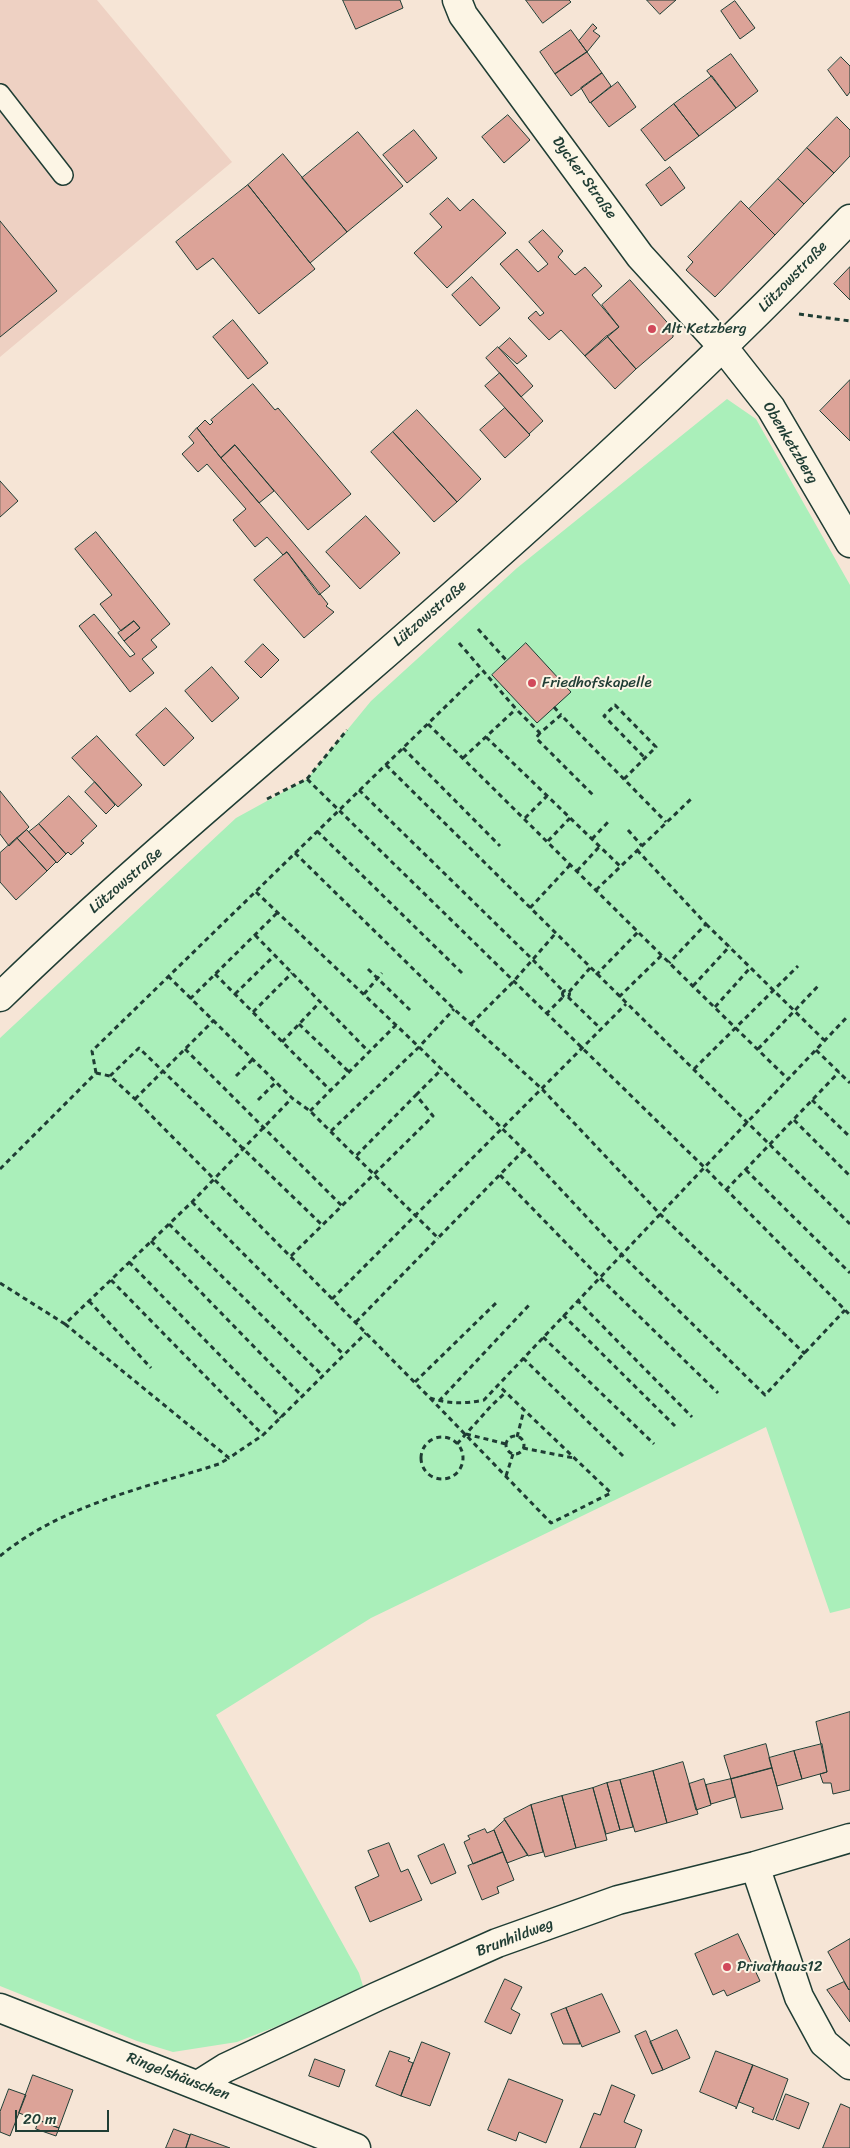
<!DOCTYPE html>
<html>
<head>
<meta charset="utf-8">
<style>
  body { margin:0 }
  #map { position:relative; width:850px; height:2148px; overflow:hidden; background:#f6e5d6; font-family:Sriracha,sans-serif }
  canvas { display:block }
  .scale { position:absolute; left:15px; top:2110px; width:94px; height:22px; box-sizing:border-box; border:2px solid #1f3d34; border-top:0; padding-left:6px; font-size:15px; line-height:18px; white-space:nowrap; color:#1f3d34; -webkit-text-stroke:4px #fcf5e5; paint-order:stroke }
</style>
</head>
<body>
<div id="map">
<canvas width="850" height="2148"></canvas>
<div class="scale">20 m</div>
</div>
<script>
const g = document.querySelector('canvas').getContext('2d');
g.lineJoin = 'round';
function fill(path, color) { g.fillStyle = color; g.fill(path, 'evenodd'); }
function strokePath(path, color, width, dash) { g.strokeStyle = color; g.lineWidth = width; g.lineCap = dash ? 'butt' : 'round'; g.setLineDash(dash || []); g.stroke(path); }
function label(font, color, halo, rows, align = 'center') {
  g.font = font + ' Sriracha,sans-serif'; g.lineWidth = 4; g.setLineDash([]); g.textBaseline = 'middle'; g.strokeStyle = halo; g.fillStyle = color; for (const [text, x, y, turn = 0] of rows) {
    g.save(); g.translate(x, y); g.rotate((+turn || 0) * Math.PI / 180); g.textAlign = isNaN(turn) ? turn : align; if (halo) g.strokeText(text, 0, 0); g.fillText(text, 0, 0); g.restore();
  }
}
fill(new Path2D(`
  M0,0H97L232,162L0,357Z`), '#eed1c3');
fill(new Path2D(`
  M727,399L756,419L850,585V1608L830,1613L766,1427L371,1618L216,1715L359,1973L363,1986L275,2027L237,2042L173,2052L137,2041L0,1986V1038L236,818L307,779L371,701L517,568Z`), '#aaefba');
const building = new Path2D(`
  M343,0H400L403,8L356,29Z
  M526,0H569L571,2L543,23Z
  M647,0H676L660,14Z
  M735,1L755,28L740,39L721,11Z
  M593,24L597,28L593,31L600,36L587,52L579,41Z
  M571,30L587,52L555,74L540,52Z
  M587,52L602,73L571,96L555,74Z
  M731,54L758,91L736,108L707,71Z
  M841,57L850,66V92L847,96L828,70Z
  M602,73L611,86L590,103L581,88Z
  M712,76L736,108L699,136L674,104Z
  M618,82L636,107L609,127L591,103Z
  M674,104L699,136L665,161L641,130Z
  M508,115L530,140L504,163L482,137Z
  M837,117L850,130V156L834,173L807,148Z
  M414,130L437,158L407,183L383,155Z
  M358,132L403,186L347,232L302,178Z
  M807,148L834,173L804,204L778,179Z
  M283,154L347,232L310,263L248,185Z
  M670,167L685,188L661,206L646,185Z
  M778,179L804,204L775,235L749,209Z
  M248,185L315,269L259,314L213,258L197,270L176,242Z
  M448,198L460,211L473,199L506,233L447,288L414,253L442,227L430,214Z
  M741,201L775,235L715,297L686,270L693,262L688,257Z
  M0,221L57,291L0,337Z
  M543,230L563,251L558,257L575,275L585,267L602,286L592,295L619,327L585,356L561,330L549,340L528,318L536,311L540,316L544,313L500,264L517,249L538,272L548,264L529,242Z
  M850,267V300L834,284Z
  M472,277L500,308L480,326L452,295Z
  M630,280L673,329V337L636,369L607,336L619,327L602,305Z
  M233,320L268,363L248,379L213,337Z
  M607,336L636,369L615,389L585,356Z
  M510,338L527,356L517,364L499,348Z
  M498,347L533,386L521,397L486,358Z
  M500,373L543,421L529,434L485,386Z
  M850,380V441L820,411Z
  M253,384L275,410L278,408L351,494L308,530L235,445L221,458L197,428L205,420L210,425L213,422L211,420Z
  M505,408L530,435L505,458L480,430Z
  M417,410L481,479L457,502L393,432Z
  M197,428L221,458L330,586L319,595L287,552L283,555L267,537L255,547L233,520L246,509L207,464L198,472L182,454L194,443L189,437Z
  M393,432L457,502L434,522L371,452Z
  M235,445L274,491L259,503L221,458Z
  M0,481L18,501L0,517Z
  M366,516L400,553L360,589L326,552Z
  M96,532L170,624L151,640L157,647L142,659L154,673L130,692L79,626L94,614L130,657L135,654L124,641L140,628L134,621L121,631L100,604L112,595L75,549Z
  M287,552L328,604L326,606L334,612L304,638L254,580Z
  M134,621L140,628L124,641L118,633Z
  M526,643L571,692L537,723L492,675Z
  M263,644L279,660L261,678L245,662Z
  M212,667L239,698L212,722L185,691Z
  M166,708L194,738L164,766L136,735Z
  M97,736L142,785L118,807L72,758Z
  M95,782L115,805L106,814L85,792Z
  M0,791L29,827L9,846L0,834Z
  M69,796L97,826L81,841L84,843L71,855L68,852L66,854L39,824Z
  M39,824L66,854L57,863L29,832Z
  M27,830L56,862L47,871L17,838Z
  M17,838L47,871L16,900L0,882V853Z
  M850,1712V1790L833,1794L831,1783H823L820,1774L827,1772L816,1722Z
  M766,1744L772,1768L731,1779L724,1756Z
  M822,1744L827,1772L802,1779L794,1751Z
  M794,1751L802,1779L777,1786L769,1758Z
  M683,1762L698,1814L667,1823L653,1771Z
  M772,1768L783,1809L741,1818L731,1779Z
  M653,1771L667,1823L635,1832L620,1780Z
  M704,1779L711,1805L696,1810L689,1784Z
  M731,1779L735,1797L711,1804L706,1785Z
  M620,1780L633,1827L620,1830L607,1783Z
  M607,1783L620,1830L606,1834L593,1788Z
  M593,1788L607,1840L576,1848L562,1796Z
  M562,1796L576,1848L545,1857L531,1805Z
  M531,1805L543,1852L528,1856L504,1819Z
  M505,1820L528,1855L507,1863L494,1830Z
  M485,1829L487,1833L494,1830L503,1852L473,1864L464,1842L470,1839L468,1836Z
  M389,1843L401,1872L408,1869L422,1900L370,1922L355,1887L379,1876L368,1851Z
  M444,1844L456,1873L431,1884L418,1856Z
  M503,1852L514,1880L497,1887L499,1893L482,1900L468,1866Z
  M738,1934L760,1981L727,1996L724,1990L713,1995L695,1954Z
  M850,1939V1989L849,1990L828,1952Z
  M505,1979L522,1987L511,2009L520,2014L511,2034L485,2022Z
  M844,1982L849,1990L850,1989V2022L827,1990Z
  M602,1994L620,2032L582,2047L566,2008Z
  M566,2008L580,2044H563L551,2014Z
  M677,2030L690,2058L663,2070L650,2042Z
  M646,2031L663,2070L652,2074L635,2036Z
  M422,2042L450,2053L430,2106L401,2096Z
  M390,2051L410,2058L408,2061L413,2063L401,2096L376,2086Z
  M716,2051L753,2065L736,2109V2107L700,2092Z
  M315,2059L345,2070L339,2087L309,2076Z
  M753,2065L788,2079L773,2120L752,2112L754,2108L739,2102Z
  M33,2075L73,2090L59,2128L19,2113Z
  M509,2079L563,2100L546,2143L519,2132L516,2141L488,2130Z
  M612,2085L635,2095L624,2122L642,2130L635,2148H580L594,2113L600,2115Z
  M9,2089L26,2095L10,2136L0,2132V2112Z
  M786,2094L809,2103L799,2129L776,2120Z
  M841,2104L850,2108V2148H823Z
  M39,2120L59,2128L56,2136L36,2129Z
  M174,2129L190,2135L186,2148H166Z
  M191,2134L230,2148H186Z`);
fill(building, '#dca398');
strokePath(building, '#1f3d34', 1);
const lane = new Path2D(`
  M0,94L63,175`);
const street = new Path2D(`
  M457,0L463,15L640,256L723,347L771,408L850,543
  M0,997C112,888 232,787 350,685C522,536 693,383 850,219
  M755,1866L799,1997L824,2043L850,2065
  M0,2008L356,2148
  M198,2085L225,2068L376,1997L497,1943L618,1900L755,1866L850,1838`);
strokePath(lane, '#1f3d34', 22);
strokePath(street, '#1f3d34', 31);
strokePath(new Path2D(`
  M799,314L850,321
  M478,629L507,661
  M459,643L516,709L540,733L561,715L666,822
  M554,707L561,715
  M428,724C548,842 666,961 787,1078
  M540,733L536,738L593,795
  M486,737L620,866
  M403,748L500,846
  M463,758L516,709
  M386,765L850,1224
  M307,779L347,730
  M624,779L656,747L615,705L604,716L645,758
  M359,790L533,960L564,992
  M267,799L307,779L705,1168L850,1315
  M525,818L547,796
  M628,830L642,846
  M317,831L462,973
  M592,839L609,821
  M548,841L570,818
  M637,850L706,924L669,963
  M295,853L454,1009L542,1089L660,1214L805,1354
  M577,871L600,846
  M596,890L691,799
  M256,892L419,1047L524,1150L622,1255L765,1395L845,1310
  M530,908L571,864
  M706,924L824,1040
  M255,935L369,1052
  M368,969L410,1010
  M215,974L331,1091
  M596,975L638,932
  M168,976L292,1098L310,1111L438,1238L524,1150
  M693,986L730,946
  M562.5 994a3.5 3.5 0 1 1 7 0a3.5 3.5 0 1 1-7 0Z
  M569,992L590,968
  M235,994L274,956
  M364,994L382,973
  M568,997L601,1029
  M619,997L662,955
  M190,999L277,913
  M715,1007L751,967
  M253,1012L292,973
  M546,1014L563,997
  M299,1024L349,1072
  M471,1024L513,982L555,934
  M282,1042L320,1002
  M185,1049L342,1206
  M758,1049L820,984
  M816,1050L850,1083
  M694,1069L798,966
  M96,1073L110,1076L135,1099L430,1398C449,1404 464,1404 484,1400L847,1017
  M96,1073L92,1051L482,671
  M110,1076L139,1048L322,1225
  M236,1076L253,1059
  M416,1095L442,1069
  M135,1099L214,1020
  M258,1100L276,1082
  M812,1100L850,1137
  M310,1111L396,1025
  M794,1120L850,1176
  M331,1131L419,1047L454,1009
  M0,1169L96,1073
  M746,1170L850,1273
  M500,1175L599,1277L718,1393
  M726,1190L839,1072
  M192,1202L344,1355
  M169,1224L323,1376
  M151,1241L302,1396
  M291,1256L433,1116L416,1095L356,1156
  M129,1262L281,1418
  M111,1280L263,1435
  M0,1283L65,1324L192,1202L292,1098
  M332,1299L626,1004
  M577,1300L692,1417
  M89,1301L151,1368
  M563,1315L675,1426
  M356,1322L438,1238
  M65,1324L229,1458L263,1435L366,1333
  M543,1337L654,1444
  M523,1358L623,1456
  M415,1382L496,1303
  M430,1398L551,1523L611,1493L498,1385
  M439,1401L530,1304
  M466,1434L506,1444
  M506 1445a9 9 0 1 1 18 0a9 9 0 1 1-18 0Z
  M421 1458a21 21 0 1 1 42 0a21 21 0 1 1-42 0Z
  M517,1437L524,1410
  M457,1444L491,1406L506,1392
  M523,1448L574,1458
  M506,1476L513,1454
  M0,1556C62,1505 144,1488 219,1464L229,1458`), '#1f3d34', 3, [5, 4]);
strokePath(lane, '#fcf5e5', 19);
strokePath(street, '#fcf5e5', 28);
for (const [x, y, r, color] of [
  [652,329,5,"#d1495b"],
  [532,683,5,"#d1495b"],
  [727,1967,5,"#d1495b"]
]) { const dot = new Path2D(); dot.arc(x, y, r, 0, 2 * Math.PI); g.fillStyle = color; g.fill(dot); strokePath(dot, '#fcf5e5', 2); }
label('15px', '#1f3d34', '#fcf5e5', [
  ["Dycker Straße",584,178,54],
  ["Lützowstraße",793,277,-46],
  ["Obenketzberg",790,443,59],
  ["Lützowstraße",430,614,-41],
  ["Lützowstraße",126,881,-41],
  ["Brunhildweg",515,1938,-21],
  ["Ringelshäuschen",178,2077,21]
]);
label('15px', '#1f3d34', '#fcf5e5', [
  ["Alt Ketzberg",662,329],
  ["Friedhofskapelle",542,683],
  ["Privathaus12",737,1967]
], 'left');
</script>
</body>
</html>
